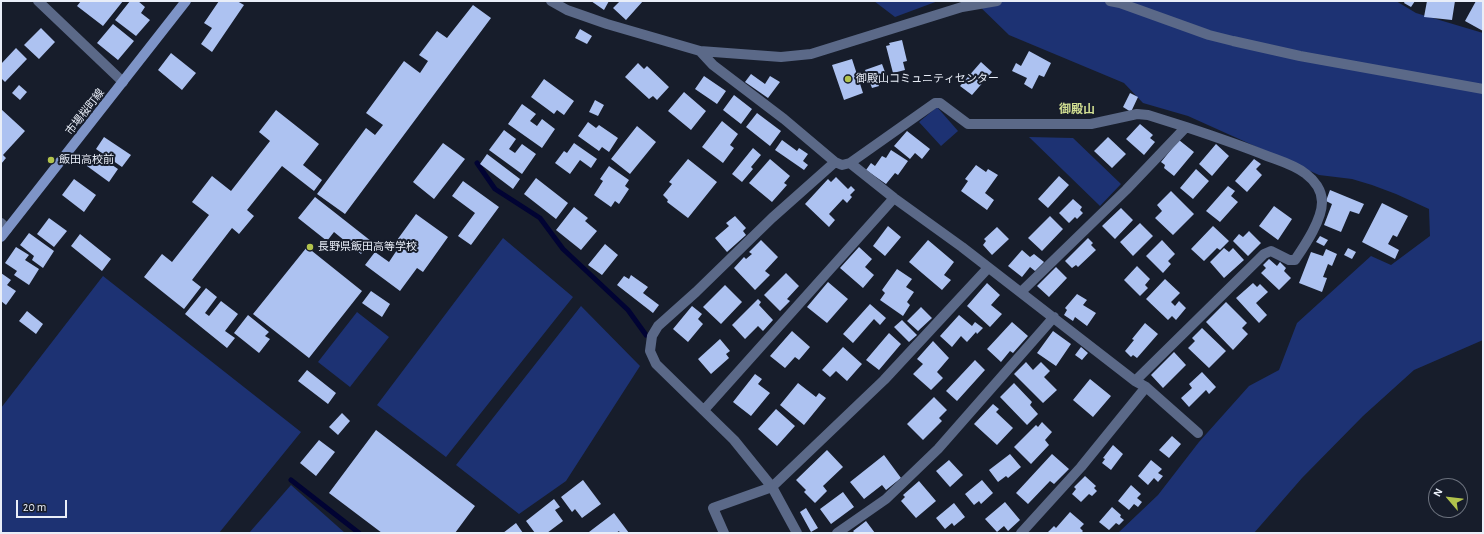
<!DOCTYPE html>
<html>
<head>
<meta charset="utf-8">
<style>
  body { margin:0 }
  #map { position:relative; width:1484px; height:534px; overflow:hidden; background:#171d2b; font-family:"Alegreya Sans",sans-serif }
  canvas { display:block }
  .frame { position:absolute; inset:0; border:2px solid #e9eef8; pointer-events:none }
  .north { position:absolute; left:1428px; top:478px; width:40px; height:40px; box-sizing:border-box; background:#171d2b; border:1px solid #6b717d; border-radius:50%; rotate:298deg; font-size:11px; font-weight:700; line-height:16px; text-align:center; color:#e9eef8 }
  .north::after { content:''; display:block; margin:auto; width:14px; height:18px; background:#b2c34c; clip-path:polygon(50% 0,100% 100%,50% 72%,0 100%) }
  .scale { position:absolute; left:16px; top:500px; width:51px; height:18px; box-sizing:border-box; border:2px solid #e9eef8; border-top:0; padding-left:5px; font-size:12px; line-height:14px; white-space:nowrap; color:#e9eef8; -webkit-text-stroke:3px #171d2b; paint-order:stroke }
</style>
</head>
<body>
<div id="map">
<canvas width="1484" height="534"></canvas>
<div class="frame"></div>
<div class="north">N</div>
<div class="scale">20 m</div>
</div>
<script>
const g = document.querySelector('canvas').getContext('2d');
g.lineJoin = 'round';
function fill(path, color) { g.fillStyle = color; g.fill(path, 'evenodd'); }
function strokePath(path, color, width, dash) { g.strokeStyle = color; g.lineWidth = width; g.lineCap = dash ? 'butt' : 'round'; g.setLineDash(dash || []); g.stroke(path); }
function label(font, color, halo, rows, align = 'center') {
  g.font = font + ' "Alegreya Sans","Noto Sans JP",sans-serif'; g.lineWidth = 4; g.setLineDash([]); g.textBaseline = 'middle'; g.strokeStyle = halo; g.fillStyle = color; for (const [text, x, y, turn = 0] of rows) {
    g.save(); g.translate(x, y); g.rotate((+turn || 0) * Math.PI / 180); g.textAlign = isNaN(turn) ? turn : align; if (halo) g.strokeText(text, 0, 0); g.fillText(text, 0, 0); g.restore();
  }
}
fill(new Path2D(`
  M874,1H938L895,17Z
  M974,1H1396L1416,13L1483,33V340L1414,370L1363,416L1302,478L1254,533H1118L1158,495L1199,442L1249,386L1279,370L1297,323L1371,256L1391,265L1430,236L1429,209L1396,194L1372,185L1352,179L1319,175L1188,116L1143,103L1124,83L1009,35Z
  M937,107L958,131L941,146L919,122Z
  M1029,137L1073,138L1121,184L1100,206Z
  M503,238L573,297L446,457L377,405Z
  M103,276L301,432L219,533H1V408Z
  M581,306L640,366L566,481L519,514L456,465Z
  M357,312L389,337L350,387L318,362Z
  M291,485L345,533H249Z`), '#1d3273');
strokePath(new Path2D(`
  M477,163L495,189L540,218L563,249L628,310L646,335
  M291,480L359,533`), '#010333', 5);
fill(new Path2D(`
  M81,1H123L103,26L77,6Z
  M130,1H138L145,7L141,13L150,20L136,36L115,20Z
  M219,1H237L244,5L212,52L201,44L212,28L204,23Z
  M591,1H609L604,10Z
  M620,1H643L626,20L613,8Z
  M1405,1H1415L1411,7L1404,3Z
  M1427,1H1455L1452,20L1424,17Z
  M1476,1H1483V31L1465,21Z
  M473,5L491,18L345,214L317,194L366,128L375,135L383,125L366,113L404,61L420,73L428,61L419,55L437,31L447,38Z
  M113,24L134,41L118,60L97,43Z
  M41,28L55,42L39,59L24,45Z
  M580,29L592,36L587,44L575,38Z
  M902,40L907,61L903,62L905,70L893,73L886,46L890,45L889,43Z
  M16,48L27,59L5,82L1,78V64Z
  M1029,51L1051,63L1044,77L1039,75L1032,89L1024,84L1027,78L1012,71L1016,63L1021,66Z
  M171,53L196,73L182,90L158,70Z
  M852,59L863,93L844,100L832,65Z
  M981,62L992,72L972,95L960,86Z
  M638,63L644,69L647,66L669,87L657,100L653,96L649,99L625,77Z
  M882,64L888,80L878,84L879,86L872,88L865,70Z
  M751,74L765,84L770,76L780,82L768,98L745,82Z
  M704,76L726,91L717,104L695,89Z
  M544,79L574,101L564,115L557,110L554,114L531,97Z
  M19,85L27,92L20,100L12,93Z
  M684,92L706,111L691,130L668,111Z
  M1130,93L1138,97L1131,112L1123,107Z
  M734,95L752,109L741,124L723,110Z
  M595,100L604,105L598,116L589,112Z
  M522,104L536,114L530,121L537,126L542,119L555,129L542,148L508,124Z
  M1,109L25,131L3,155L6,158L1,164Z
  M276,110L319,144L303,165L322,180L314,191L282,166L247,210L254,216L239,234L232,228L192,280L201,287L184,309L144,277L162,254L172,262L209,215L192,202L212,176L231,191L270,141L259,132Z
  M757,113L781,131L770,146L746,127Z
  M722,121L738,134L730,145L734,148L723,163L702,147Z
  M588,122L596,128L599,125L618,138L609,152L602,147L599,151L578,136Z
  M1140,124L1153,135L1150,138L1155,142L1144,155L1126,139Z
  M637,126L656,142L630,174L611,159Z
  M504,130L516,139L509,149L515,153L522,144L536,154L522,174L489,150Z
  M907,131L930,149L922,159L915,153L910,159L894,146Z
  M104,137L131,155L122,167L96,149Z
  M1108,137L1126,154L1112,168L1094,151Z
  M782,140L797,151L799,148L808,154L803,161L808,165L804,170L775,150Z
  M1179,140L1194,152L1174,176L1164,168L1165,165L1161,162Z
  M443,143L465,159L434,199L413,182Z
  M574,143L597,159L591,168L580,160L570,174L555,163L564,151L567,153Z
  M1216,144L1229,156L1212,176L1199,164Z
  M753,148L761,155L751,167L753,169L742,182L732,174Z
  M891,150L908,161L898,175L895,173L886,184L866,170L871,163L875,166L882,156L886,158Z
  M96,154L118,169L109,182L87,166Z
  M487,154L520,179L513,189L480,164Z
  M688,159L717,182L688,218L667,202L668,200L663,195L672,184L669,182Z
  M770,159L790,176L784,183L787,185L772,202L749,183Z
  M1254,159L1261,164L1256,169L1262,175L1247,192L1235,181Z
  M976,165L986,172L988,169L998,175L985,193L994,200L987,210L961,191L968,181L965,179Z
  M609,166L629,180L625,186L629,189L619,204L615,201L611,207L594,195L603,181L600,179Z
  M1196,169L1209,181L1193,199L1180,188Z
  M1059,176L1069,185L1048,208L1038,199Z
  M836,177L848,189L851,186L855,190L850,195L852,197L847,203L843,199L829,214L835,220L829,227L805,204L828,179L831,182Z
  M536,178L568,203L556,219L524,194Z
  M74,179L96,195L84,212L62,195Z
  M463,181L499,207L471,245L458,236L475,213L452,196Z
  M1228,186L1235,191L1231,196L1238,202L1220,222L1206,211Z
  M1330,190L1364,204L1359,214L1350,211L1341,232L1324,225L1332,204L1326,201Z
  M1171,191L1194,214L1173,235L1155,218L1162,211L1157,205Z
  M315,197L371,241L361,254L334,232L327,241L298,218Z
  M1073,199L1082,207L1080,210L1083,213L1077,219L1075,217L1069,223L1059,213Z
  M1382,203L1408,216L1397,237L1393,235L1388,244L1399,250L1395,259L1362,242Z
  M1274,206L1292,219L1278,240L1259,226Z
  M574,207L588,218L585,221L597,231L581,250L556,230Z
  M1121,208L1133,220L1115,239L1102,226Z
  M416,214L448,237L423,272L417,268L400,291L365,265L375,252L389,262L397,250L392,247Z
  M735,216L746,228L743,231L746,235L727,252L715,238L729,226L726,223Z
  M1050,216L1063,229L1042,251L1028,238Z
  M49,218L67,231L54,247L37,234Z
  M1140,223L1153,236L1133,256L1120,242Z
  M888,226L901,237L885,256L873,246Z
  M1213,226L1229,241L1220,250L1217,248L1204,261L1191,249Z
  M997,227L1009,239L992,255L983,245L986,241L984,239Z
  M1249,231L1261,243L1248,256L1233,241L1239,234L1243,237Z
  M29,233L54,251L43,268L32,260L34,256L20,245Z
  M80,234L111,259L102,271L71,246Z
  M1320,236L1328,240L1324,246L1316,242Z
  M1088,238L1093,243L1091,245L1096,250L1078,267L1076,265L1072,268L1065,261Z
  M761,240L778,257L765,271L770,275L755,290L734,268L744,257L746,259L752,254L749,252Z
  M928,240L954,262L944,275L951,280L942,290L909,262Z
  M1162,240L1175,254L1168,261L1171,264L1163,273L1146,256Z
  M605,244L618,255L602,275L588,265Z
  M16,247L29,255L25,260L39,269L29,285L14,275L17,271L5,263Z
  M307,247L362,291L309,358L253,314Z
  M859,247L872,259L865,267L874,275L863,288L840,268Z
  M1224,248L1229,252L1233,248L1244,260L1224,278L1210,262Z
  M1348,248L1356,252L1352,259L1344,255Z
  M1326,249L1337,254L1332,266L1328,264L1323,277L1327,278L1322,292L1299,283L1311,252L1323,256Z
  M1022,250L1030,257L1034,254L1044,262L1035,271L1030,267L1022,277L1008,266Z
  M1269,259L1277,266L1280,262L1286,268L1284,271L1291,278L1279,290L1261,273L1266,268L1263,265Z
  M1137,266L1150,279L1145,285L1148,288L1140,296L1124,280Z
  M1056,267L1067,278L1049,297L1037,286Z
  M897,269L912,279L906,287L914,292L907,302L910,305L903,316L880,300L885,293L882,290Z
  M1,273L11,280L7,285L16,291L6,305L1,301Z
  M786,273L799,286L787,299L790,301L780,311L764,295Z
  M631,275L648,287L643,293L659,305L653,313L617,285L624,276L629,279Z
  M1165,279L1180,293L1171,302L1175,306L1179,301L1186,308L1176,320L1172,316L1168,320L1146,299Z
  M828,282L848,299L827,323L807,307Z
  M987,283L1000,295L991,305L1002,314L990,327L967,306Z
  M1253,283L1257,287L1260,284L1268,292L1256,303L1267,315L1259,323L1236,298Z
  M725,285L742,302L721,324L703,307Z
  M206,288L217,297L205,313L209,316L221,301L238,314L225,331L235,338L227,348L185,314Z
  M371,291L390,304L382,317L362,303Z
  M1077,294L1087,300L1083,305L1096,313L1087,326L1075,317L1073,321L1064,315L1067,310L1065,308Z
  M758,299L761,302L759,305L773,320L763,331L758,326L745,339L732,325Z
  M1226,302L1247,323L1242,328L1248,334L1233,350L1206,322Z
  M870,304L886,318L880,325L874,319L853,343L843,334Z
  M692,306L702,314L698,319L703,324L688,342L673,329Z
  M921,307L932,318L918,331L907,321Z
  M27,311L43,324L36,334L19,321Z
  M248,315L269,332L265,336L270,339L259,353L234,333Z
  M959,315L972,326L975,322L983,328L977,334L976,332L967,342L961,336L952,347L940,336Z
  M902,320L917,335L909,342L894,327Z
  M1012,322L1028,336L1013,353L1010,351L1001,362L987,349Z
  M1145,323L1158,334L1137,358L1133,355L1131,357L1125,351L1134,340L1132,339Z
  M1202,328L1226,351L1209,368L1188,348L1195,341L1192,338Z
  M792,331L810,347L799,360L795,357L785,368L770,356Z
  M1053,331L1071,344L1056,366L1037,353Z
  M889,333L901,344L879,370L866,360Z
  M720,339L730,351L726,354L729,358L711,374L698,359Z
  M933,341L949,358L937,372L943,378L931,390L913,374L923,364L917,359Z
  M843,347L862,364L847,381L836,371L830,377L822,370Z
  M1081,347L1088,353L1082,360L1075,355Z
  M1174,352L1186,365L1163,388L1151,375Z
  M975,360L985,370L957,401L946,391Z
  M1026,362L1033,370L1041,362L1050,371L1044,377L1057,390L1043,403L1014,374Z
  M307,370L336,393L328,404L298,381Z
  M1202,372L1216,387L1209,394L1206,390L1189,407L1181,398L1192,388L1189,384Z
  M755,374L762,379L758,384L770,393L751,416L733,402Z
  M1090,379L1111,396L1093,417L1073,400Z
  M798,383L816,397L819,393L826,398L804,425L780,405Z
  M1014,383L1032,402L1030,405L1038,414L1027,425L1000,397Z
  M934,397L947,410L939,418L942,421L923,440L907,424Z
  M993,404L999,409L996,412L1013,428L997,445L974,424Z
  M776,409L795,426L777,446L758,429Z
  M342,413L350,421L338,435L329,427Z
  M1042,422L1052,432L1045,440L1049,445L1031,464L1014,447L1036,425L1038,427Z
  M376,430L475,506L455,533H382L329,493Z
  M1172,436L1181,444L1169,458L1159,450Z
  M319,440L335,452L316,476L300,463Z
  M1113,445L1123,454L1111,470L1102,463L1105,459L1103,458Z
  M827,450L843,467L823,486L827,491L815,503L804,492L806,490L796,480Z
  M1010,454L1021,467L1008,478L1006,476L998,482L989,470Z
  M1052,454L1069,469L1054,484L1050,481L1028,504L1016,493Z
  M884,455L901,478L886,490L882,485L864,499L850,482Z
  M949,460L963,475L950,487L936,471Z
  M1151,460L1162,469L1158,473L1163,476L1158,482L1154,478L1148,485L1138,476Z
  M1085,476L1096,486L1094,488L1097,491L1092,496L1089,494L1081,502L1072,494L1076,489L1074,487Z
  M583,480L601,504L582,518L575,509L572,512L561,497Z
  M982,480L993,493L981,504L979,501L974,505L965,494Z
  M919,481L936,501L916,518L901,501L905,497L903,495Z
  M1131,485L1141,494L1137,498L1142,502L1138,507L1134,504L1129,510L1118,501Z
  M843,492L854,507L831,524L820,509Z
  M554,499L560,507L555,510L563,521L547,533H535L526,521Z
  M1005,502L1020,520L1008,531L1004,526L997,532L985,519Z
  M954,503L965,517L954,526L952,523L945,529L936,518Z
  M1112,507L1121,515L1120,517L1124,520L1119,525L1116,523L1109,530L1099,522Z
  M806,508L818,528L811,532L800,512Z
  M1070,512L1084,524L1080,528L1083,531L1081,533L1048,532L1054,526L1056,528Z
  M614,513L629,533H620L619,531L616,533H590L589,532Z
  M866,521L875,533H855L853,531Z
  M516,523L523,533H503Z`), '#adc2f1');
strokePath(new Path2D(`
  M38,1L123,82
  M551,1L567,10L607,24L700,51L781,57L811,54L962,7L997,1
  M1110,1L1120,3L1209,35L1233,41L1300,56L1483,89
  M700,51L713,65L784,119L835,162L842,165L850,163L894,198L962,247L1135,381L1146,387L1198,433
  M850,163L935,103H940L968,124H1091L1137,114L1148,115L1186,127
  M1021,292L1126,190L1186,127C1213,136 1240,145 1267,156C1280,161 1295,165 1306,174C1314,180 1322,190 1322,202C1322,220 1305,245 1295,260H1289L1271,251L1264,254L1135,381
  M704,410L894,198
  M724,533L713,508L772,487L884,380L988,268
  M797,533L772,487L734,440L656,364L650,351L652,336L658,326L696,292L772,218L835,162
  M837,533L886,499L938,449L1054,317
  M1021,533L1081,467L1146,387`), '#5b6988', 10);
strokePath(new Path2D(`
  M1,223L7,229`), '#5b6988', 10);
strokePath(new Path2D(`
  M1,237L186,1`), '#7e94c7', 10);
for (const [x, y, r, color] of [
  [848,79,4,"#b2c34c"],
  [51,160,4,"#b2c34c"],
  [310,247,4,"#b2c34c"]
]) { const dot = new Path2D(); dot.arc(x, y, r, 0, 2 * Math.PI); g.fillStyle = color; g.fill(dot); strokePath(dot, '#171d2b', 1.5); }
label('11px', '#e9eef8', '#171d2b', [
  ["御殿山コミュニティセンター",856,79],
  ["飯田高校前",59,160],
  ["長野県飯田高等学校",318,247]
], 'left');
label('11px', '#e9eef8', '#171d2b', [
  ["市場桜町線",85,112,-52]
]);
label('bold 12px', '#d2df92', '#171d2b', [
  ["御殿山",1077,109]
]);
</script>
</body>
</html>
